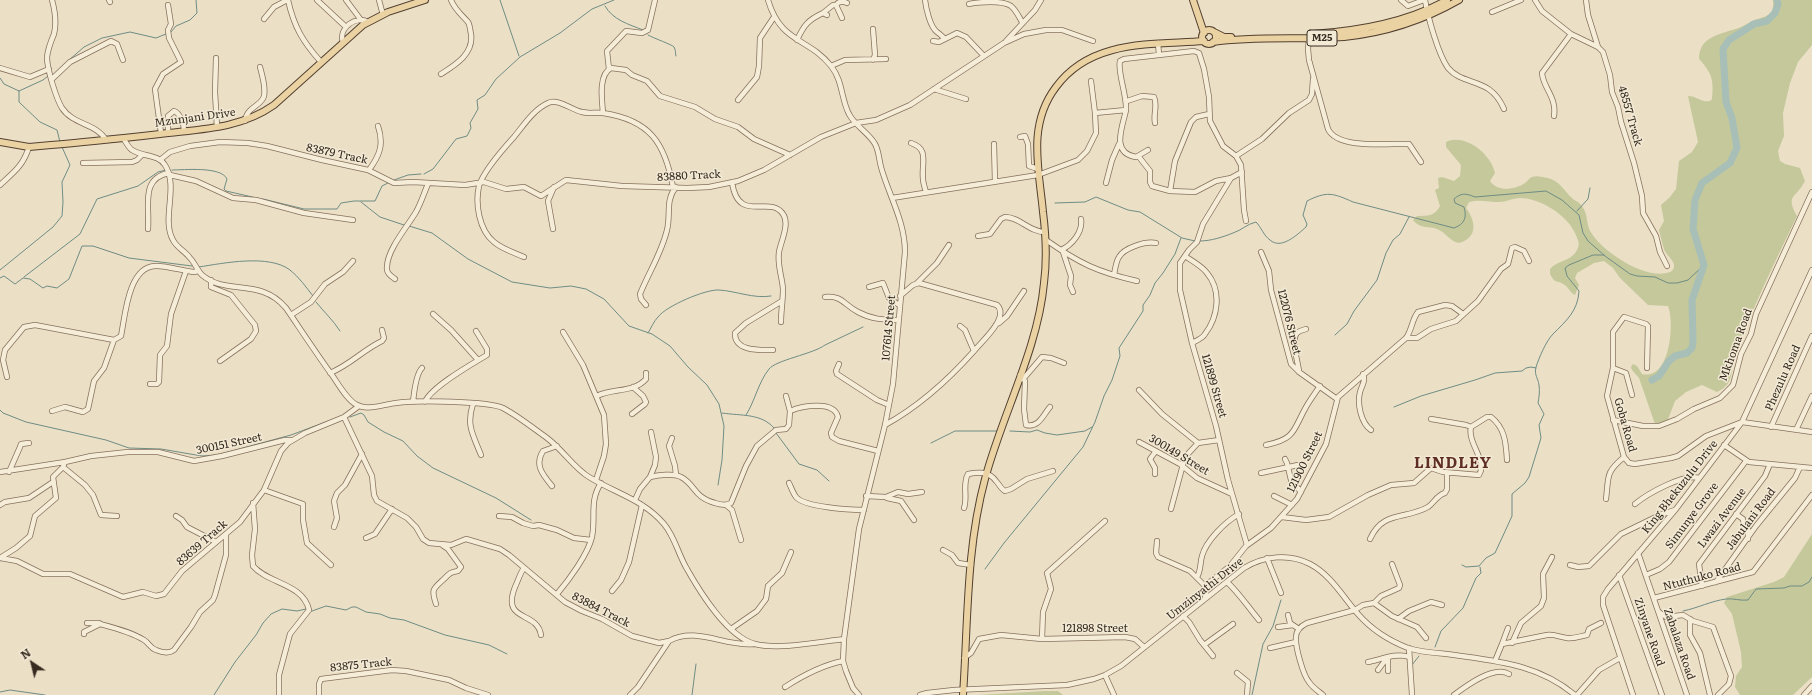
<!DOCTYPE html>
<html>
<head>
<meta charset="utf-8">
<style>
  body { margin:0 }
  #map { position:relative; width:1812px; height:695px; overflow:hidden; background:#ebdfc6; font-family:Literata,serif }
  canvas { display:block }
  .north { position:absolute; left:12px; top:643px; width:40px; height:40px; -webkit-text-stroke:3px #f3ead5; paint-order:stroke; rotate:325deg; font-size:11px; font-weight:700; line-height:16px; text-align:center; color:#362a20 }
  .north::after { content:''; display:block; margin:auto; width:14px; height:18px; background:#362a20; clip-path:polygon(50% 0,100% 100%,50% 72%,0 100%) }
</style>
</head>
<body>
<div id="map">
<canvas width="1812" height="695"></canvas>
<div class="north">N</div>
</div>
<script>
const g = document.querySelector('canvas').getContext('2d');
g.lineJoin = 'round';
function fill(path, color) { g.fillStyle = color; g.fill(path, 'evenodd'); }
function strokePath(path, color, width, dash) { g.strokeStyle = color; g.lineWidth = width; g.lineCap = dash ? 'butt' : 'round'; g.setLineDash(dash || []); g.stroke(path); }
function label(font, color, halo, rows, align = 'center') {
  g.font = font + ' Literata,serif'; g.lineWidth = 3; g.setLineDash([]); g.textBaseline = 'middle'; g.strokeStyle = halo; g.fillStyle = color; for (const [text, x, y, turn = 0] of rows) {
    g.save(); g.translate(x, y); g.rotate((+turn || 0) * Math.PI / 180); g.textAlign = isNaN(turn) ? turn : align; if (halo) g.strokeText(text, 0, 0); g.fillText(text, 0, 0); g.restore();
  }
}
fill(new Path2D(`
  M1773,0H1812V45L1798,62L1790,83L1783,113L1784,136L1778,151L1780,161L1785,164L1800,168L1805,181C1796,199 1785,194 1797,216C1775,262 1752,308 1735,356C1729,371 1736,383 1717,392L1702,385L1686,392L1675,401L1667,422L1655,424L1639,378L1632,370L1631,367L1633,364L1637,366L1642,374C1670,381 1675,324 1668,306L1648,305L1620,278L1613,268L1604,261L1594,263L1577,273L1575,278L1579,285L1575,295C1570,293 1568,286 1563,284C1555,279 1556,285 1550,274V269C1558,260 1572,261 1577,250C1581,244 1577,238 1575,233C1567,215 1540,198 1520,198C1513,198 1506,202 1499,202C1488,202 1481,199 1469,202L1466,208C1476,221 1478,238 1459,243C1449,241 1446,232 1437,229C1429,226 1419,229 1413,220L1417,216C1428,216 1435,216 1440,206L1435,190L1439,188L1438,178L1442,177L1454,181L1460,176L1461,165L1446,147V142C1465,133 1491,154 1495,173L1490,181C1497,192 1515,190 1525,183C1528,181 1529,178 1532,177C1536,175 1543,177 1548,178C1560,181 1564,191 1573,199C1575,201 1578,201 1580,204C1589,212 1585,224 1592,234C1604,253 1650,283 1672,271C1679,263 1667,257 1664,249C1662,243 1661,237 1659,230L1664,221L1661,205L1670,197L1676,189L1679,161L1692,152L1698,142L1688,96C1697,96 1702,103 1710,101L1712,99C1714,80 1712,73 1699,59C1699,36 1721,34 1739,28C1744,26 1748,23 1752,21C1765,16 1775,17 1773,0Z
  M1812,534V677L1793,695H1740L1735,687L1736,676L1742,667L1741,652L1732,614L1724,603L1727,597L1774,582L1784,577Z
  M1045,691H1058L1063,695H978Z`), '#c4c89b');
strokePath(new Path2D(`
  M500,0L519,56
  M605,6C613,20 628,24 643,30
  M171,32L176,26L190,20L197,13L196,0
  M648,35C653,38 673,45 674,47C676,50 675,53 676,56
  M69,60L84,47L102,38L130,32L156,38L166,34
  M54,74L59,69
  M0,78L4,84L19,91V102L40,122L57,130L60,142
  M19,91L43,80L48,76
  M172,170C184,170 221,166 227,179L224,189L226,191L261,199
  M424,174L433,169L456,139L467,136L471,128L470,123L478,109L477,100L485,95L496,79L520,57L560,33L592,9L614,0
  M394,180L408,175L421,174
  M263,199L304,209H337L341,203L354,201H375L382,186L388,183
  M361,202L380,217L404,225
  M1055,203L1085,202L1096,197L1128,210L1140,212L1182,238L1195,241
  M1577,211L1588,199L1590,188
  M409,226L432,233L468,259L512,282L550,288L571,286L586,289L604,299L629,326L652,334L670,346L688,367L707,385L719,404L724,426L722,460L718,485
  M1200,241C1211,241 1223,237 1233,233C1242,230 1247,224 1256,222C1261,227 1264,236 1270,240C1281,250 1297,235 1306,227L1307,224L1303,215L1307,201C1327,191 1333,193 1353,202L1454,228C1465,224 1467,217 1464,207L1455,203L1454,199C1461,193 1465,193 1475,197L1546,191L1562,200L1579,215L1583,233L1588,241L1605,256L1630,274L1637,276L1655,277L1668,283H1677L1688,280L1704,265
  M199,267C224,263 269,254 290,270C299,277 306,287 313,296
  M0,270L53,227L62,216L63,202L62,182L70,165L62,147
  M24,277L80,234L97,199L138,186L158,172L166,170
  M0,278L4,276L15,284L23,278L30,279L43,288L47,286L57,288L69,279L82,246H93L129,258L192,266
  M316,302C324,312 333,320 340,331
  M648,333C651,328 654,321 658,317C666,306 706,289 719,290C736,291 754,299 771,296
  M1335,335L1347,324L1354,311L1377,280L1386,253L1393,240L1400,234L1409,217
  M1394,407L1421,396L1475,380L1495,373L1522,371L1526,368L1531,367L1536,368
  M0,410L3,413L26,422L106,440L129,448L161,449L202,456L217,455L291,435L339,417
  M722,413C741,416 761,413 774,428
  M746,415C755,401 758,383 769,369C776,360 813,354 825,345L863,327
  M350,417L361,413L364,415L368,422L384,432L403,441L417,456L433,468L496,498L531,520
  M1010,431L1030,432L1037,430L1045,433L1057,435L1085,431L1092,427
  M776,433L799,464L817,470L829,481
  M931,443L955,431H997
  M1462,565L1466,567L1479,566L1486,558L1495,553L1507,527L1512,516V494L1525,483L1529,477L1541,438L1539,425L1544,414L1538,403C1539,397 1540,391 1539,385C1538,378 1534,375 1536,367C1539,358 1546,341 1553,334C1566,321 1578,311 1579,291L1567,276L1565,268L1569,265L1593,255H1604
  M985,569L1004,543L1083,447L1095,422L1104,396L1112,380L1120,356L1119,348L1143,311V305L1150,295L1155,283L1163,273L1175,254L1181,238
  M312,611L326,606L346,610L352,607H356L366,612L380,614L390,618L404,620L445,635L489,645L507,654
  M1683,611C1698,608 1711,601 1726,599C1733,598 1740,601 1748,600L1756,589L1784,588L1790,586H1802L1809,582L1812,577
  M1435,647L1441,631L1463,608L1476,578L1481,573L1480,567
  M1412,665L1419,656
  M0,692L10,690L45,695
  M214,695L235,662L256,635L263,623L271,614L282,609L297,611L306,609
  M692,695L696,664
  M1252,695L1263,644L1273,626L1281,600`), '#6f8c84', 1);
strokePath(new Path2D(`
  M1652,380L1659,376L1669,361L1675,356L1687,353L1692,348L1693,341L1692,300L1704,265L1693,229L1695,200L1702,183L1730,163L1737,148L1732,118L1726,102L1723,49L1729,40L1754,24L1767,21L1775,13L1778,4L1777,0`), '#a7bfb7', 7);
const minor = new Path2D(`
  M52,0C55,11 57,22 54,34C51,41 48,49 47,57C47,69 56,98 62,108C73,125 96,123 106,140
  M109,0L110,2
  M288,0C294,27 303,42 321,62
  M317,0L346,27
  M346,0L361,20
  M379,0L383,15
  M768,0C781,44 808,37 831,66C843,81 841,99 849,114C855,126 869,133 875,144C879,151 879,160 881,167C889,196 905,221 905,252L893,384L885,425L859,529L844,639L843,661L846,671L853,688L859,695
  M925,0C926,8 930,27 937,32C940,34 941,35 944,38
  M1401,0L1408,6L1424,0
  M1425,0C1428,17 1438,54 1448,68C1464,87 1490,76 1504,109
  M1535,0L1542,11L1571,34L1598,47L1603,52L1610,75L1612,92L1618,107L1621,122L1634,163L1642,196L1643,213L1656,236L1660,252L1667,266
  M1586,0L1588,15L1598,47
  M969,4C978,2 1003,0 1011,6C1016,10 1019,17 1022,22
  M836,5C839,1 843,1 847,3
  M1492,12L1521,0
  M823,13L833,5H836L842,18
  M264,19L274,7L287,0
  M873,29L875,55L873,60
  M1309,38L1308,49L1309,60L1328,129C1338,150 1389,143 1409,144L1421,162
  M797,40C804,25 808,20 823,13L827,15
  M933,41L939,42L957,33L966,37L984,56
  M1006,41L1035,10L1041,0
  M343,42C338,28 356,15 368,22
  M1159,55L1194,51L1199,53L1204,69L1209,97L1210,121L1223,146L1236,156L1241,165L1244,210L1246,221
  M216,58L215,92L217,127
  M831,66L845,60L886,59
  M0,68L30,77L49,69
  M609,69L607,51L626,31L642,33L648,30L655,0
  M441,74C455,65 474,54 471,34C470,30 470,25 468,22C461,14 455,10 451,0
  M52,79L70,62L111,41L117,44L123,60
  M934,89L966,99
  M738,100L757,77L759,66L760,38L774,17
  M1127,101L1142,96L1154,97C1158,105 1153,114 1155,123
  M1126,110C1123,126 1110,153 1136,157L1148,150
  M603,113C602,100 598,75 611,68L626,70L632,75L647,81L660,96L695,107L715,119L738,127L754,139L790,155
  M1095,113L1126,110C1127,95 1117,71 1120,61L1124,59L1159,55L1158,43
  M1554,116C1557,97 1543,88 1542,73L1571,34
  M245,121C247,106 262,106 264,96C266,87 262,75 260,67
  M161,133L155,89L163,74L181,62L169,38L168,30L171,24L168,5
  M168,133V116L174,111C180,113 184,124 184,131
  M1020,137L1025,136L1028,144L1029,166L1038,169
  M123,138C126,142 128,147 132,150C143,157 158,154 165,165C179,187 161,219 173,240C177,248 185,251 190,258C195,263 197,270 202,275C227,296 260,277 286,308C301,330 316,353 332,375C339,385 347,400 357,405C368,411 385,404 396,403C415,400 488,401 503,408C518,416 533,428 547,438C563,450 574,468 589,477C615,493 644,500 664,524C675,537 678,554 687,569C700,592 728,637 755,644C779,650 818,642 844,639
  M911,143C930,149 921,164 923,179C923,183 925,188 926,192
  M994,144L995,182
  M1236,156L1262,139L1289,113L1309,100L1312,94L1313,79
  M1139,157L1150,171V182L1152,186L1170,191L1195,192L1216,181L1231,178L1242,172
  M160,160L170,152L190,146L220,142L248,143L267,146L322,160L368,170L394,183L413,182L465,185L484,182L506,189L524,187L541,196L566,180L622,186L687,188L709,187L738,181L764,170L821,137L856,123L876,120L910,105L1004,43L1024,34L1046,30H1062L1093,41
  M83,163L132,162L137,160L142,155
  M369,170C380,155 384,144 378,126
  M170,175L196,181L233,198L256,200L304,213L353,220
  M1231,178L1203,224L1197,242L1189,250L1180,263V290L1192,343L1216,426L1228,480L1247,545
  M732,182C738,225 770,194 783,214C790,224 781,241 779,252C777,265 782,276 783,289C783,300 781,311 781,322
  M1106,183L1112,160L1119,144
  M0,185C14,172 23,166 29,147
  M1170,191L1175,161L1191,122L1196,117L1209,114
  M892,198L1038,175L1078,160L1087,151L1096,133L1095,113L1091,81
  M148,229C150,207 140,178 169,173
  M553,229L548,201L554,187
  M978,236L990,234L1001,219L1005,217C1020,217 1029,232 1045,232
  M1046,240C1079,263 1097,272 1137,281
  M1061,250C1072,245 1083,232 1081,219
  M1063,252L1071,276L1070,285L1073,292
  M1261,252L1269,271L1271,290L1291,364L1299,372L1337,399
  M1185,256C1192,261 1202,266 1207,273C1222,291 1218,317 1205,334C1203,338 1196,341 1192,343
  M524,257C515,253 502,249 494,242C479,230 475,204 479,186C483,172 504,148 514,137C524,125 533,110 548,103C558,98 572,110 582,112C589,114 596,112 603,113C650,120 665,143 673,187
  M1114,275C1115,270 1116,261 1119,257C1124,248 1145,241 1156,243
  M395,279C391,276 386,273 387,267C387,250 407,227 416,212C421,203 424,193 428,184
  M211,280V287L231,295L255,325L256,331L251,339L220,361
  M917,283L937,263L949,245
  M869,287L883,283L889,298L899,305
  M900,296L913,285L919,283L997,305C1010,317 982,341 974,351
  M825,297C842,295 844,305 858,312C871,319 883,320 898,320
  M646,305L641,299L640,294C649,272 662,252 667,230C671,215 665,200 676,187
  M433,314L451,330L478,360
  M291,315L311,302L325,284L343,272L353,261
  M999,323L1007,316L1024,291
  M563,332L583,365L604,415L606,444L604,456L596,480
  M1406,338H1417L1431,329L1456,321L1478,301L1501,269L1508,264L1512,248L1515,247L1524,251L1529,261
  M773,350C761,350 734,352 735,333L746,323L782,301
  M839,364L836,371L837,374L877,400L889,405
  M1613,368L1626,373L1632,395
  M1647,368L1648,326L1646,324L1624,317L1613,332V368L1607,396L1624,457L1629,463L1635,464L1671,458L1678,456L1706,436L1742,422L1812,432
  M1299,372C1299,364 1290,341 1297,333C1299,331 1303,330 1306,329
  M330,373C350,365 363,350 382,341L384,338L382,330
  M1363,374C1366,381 1362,385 1360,392C1357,404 1361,423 1371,430
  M1020,375L1025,381L1024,409L1026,425C1039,428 1043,415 1050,407
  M7,377L3,360L5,350L24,327L35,325L114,340L121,336C125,317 128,267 155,266C164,265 184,271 194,272L198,271
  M1024,378L1042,357L1051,358L1064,363
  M150,384H157L159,382L160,355L167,346L171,314L186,271
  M1139,390L1162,414L1198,443
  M597,396C612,388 634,393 646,379V373
  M413,402C414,392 416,374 422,368
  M425,402C431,387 472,364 487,355V349L476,331
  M473,404C466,425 473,435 481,455
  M52,411L65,407L83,412L88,409L94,381L104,368L114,340
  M790,411C802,406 834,400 838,417L831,433L832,437L839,441L878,451
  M632,414L645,404L646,402L643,396L633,387
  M344,417L372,476L374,495L377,501L407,518L416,527L423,539L429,543L451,545L466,539L500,549L509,555L565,602L582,611L602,619L632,636L659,643L669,641
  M1613,420L1643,426H1659L1677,419L1694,409L1720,398L1733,385L1741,354L1751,334L1756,314L1812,192
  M885,425C918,407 949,379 974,351L965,330L960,326
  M1471,427L1487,417H1491C1505,428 1506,443 1507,460
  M1771,427L1812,336
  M1796,430L1812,396
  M672,438L669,446L675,466L676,475
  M1139,442L1180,464L1197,478L1232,494
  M1266,445C1296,439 1293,430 1306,407C1310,400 1315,393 1320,386
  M1724,445L1749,462L1812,468
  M1285,459L1287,463L1291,480L1301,492
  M63,467L85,485L93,495L101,515L117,516
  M0,472L65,462L91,456L128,452H158L194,461L222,456L285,440H291
  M9,472L20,447L21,444L29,443
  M1261,473L1298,465
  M1155,474V468L1150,459L1156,451
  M650,477L655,465L656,457L651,432
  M789,483C791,487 793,493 796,497C804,507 850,510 864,510
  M552,486C543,475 534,465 543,451L557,446
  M264,490L303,504V520L307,543L331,565
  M866,496L886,497L898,492L908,494L922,492
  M1274,496L1292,505
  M887,498L901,501L914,520
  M1606,499C1609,476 1605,473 1624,457
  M635,500L640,489L650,477C658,475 674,473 681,477C696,485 693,497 715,503C721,505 726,506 731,503L746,466L757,446L776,430L786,429L789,425L790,411L786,396
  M253,503L255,529L252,555L253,566C268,584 303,583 309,610L290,634L279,675V695
  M1635,504C1647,494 1684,473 1699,478
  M0,505L5,502L29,498L53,482
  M726,505L732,510L741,540
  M964,508C968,497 962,484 968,474C978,472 989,471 996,481C999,484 1001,489 1005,491L1011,489L1027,479L1053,471
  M1171,509L1185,457L1198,443L1219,440
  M1736,514L1743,519L1744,525L1748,529V539
  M176,516L182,520L187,527L216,542
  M499,516L512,517L523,523L533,526L539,525L557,530L574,538L591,540
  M1282,517L1306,520L1329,517L1368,495L1391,485L1414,483L1431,468L1443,472L1479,475C1488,461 1467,443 1471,427L1466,425L1431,419
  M334,527L337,518L334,501L337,493L345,485L362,454
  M366,538L375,534L392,509
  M1370,539C1383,510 1405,520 1428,507C1434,503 1437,495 1445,493L1447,489V473
  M1157,541L1156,553L1158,557L1190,571L1207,588
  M943,550L952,555L958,563L971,565
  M1638,553L1687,695
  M0,558L17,561L43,574H70L123,597L143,592L156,596L164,594L182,571L240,522L264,490L281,451L288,443L305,433L344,417L359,406
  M0,558L16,548L30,536L35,516L56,498L53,477L63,467L65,462
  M1267,558L1281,593
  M1570,565L1578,567L1589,566L1621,534L1660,515L1675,510
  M524,568C520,573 518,581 515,587C501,623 537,610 541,635
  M1619,575L1662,695
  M1646,575L1660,569L1669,562L1746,461
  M1197,577C1201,571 1200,563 1202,556C1206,541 1225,522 1239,514
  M1227,582C1239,593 1248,607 1259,620
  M1716,582L1756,526L1795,478L1800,467
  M1702,586L1699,564L1765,476L1770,464
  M612,591L621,580L629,562L642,505
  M557,594C569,580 588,554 592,537C596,517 589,501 601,483
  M1205,598L1207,588L1211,581L1230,566L1246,546L1271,528L1297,499L1326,444L1338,397L1406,338C1412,330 1412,319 1418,312L1445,305L1452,306L1463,314
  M1654,598L1753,572L1812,495
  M1374,603L1392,616L1417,627L1426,638
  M436,604C431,589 433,589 444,579C449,574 450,572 458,571L461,567L448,549L442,545
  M1659,612L1666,617L1683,615L1693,621L1713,627L1731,676L1729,684L1718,695
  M1288,615L1290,623L1299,629
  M1183,616L1189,622L1200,640L1213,656
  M1398,619L1409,611L1431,602L1442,605
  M1690,619V635L1700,653L1710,695
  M87,623H99
  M1278,627L1293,625
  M731,629L757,611L766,599L768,586L782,573L791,552
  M84,634V632L100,624C115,628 131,632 144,640C149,643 150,648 156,650C161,652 169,654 174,650L191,627L200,612L213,600L215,595L226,555V534
  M1042,639L1043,612L1051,589L1047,573L1105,521
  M1512,643L1521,623L1541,606L1544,598L1543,574L1552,557
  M1502,644L1508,628
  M1204,645L1233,624
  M1270,648L1296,642
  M1409,648L1412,695
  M964,658L971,653L979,639L1001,635L1042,639L1125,637L1135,639L1144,647
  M1495,661L1502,644L1547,635C1555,634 1559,637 1567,638C1574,639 1581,636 1587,635L1589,629L1601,623
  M1368,662C1379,660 1398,652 1409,657
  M1378,670L1387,658
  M1388,671V657
  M1237,673L1248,682L1247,695
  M1105,675L1114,695
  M785,687C802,676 823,665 843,661
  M319,695V684L321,679L392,670L406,671L449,680L466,688L488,695
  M630,695L638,687L669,641C696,626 725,647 754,644
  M920,695L927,693L954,690L1067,685L1094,679L1105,675L1121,666L1244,568C1264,556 1289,553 1310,564C1331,575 1343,597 1358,614C1371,629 1390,641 1408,648C1420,652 1435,653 1447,654C1494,661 1537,663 1575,695
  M1323,695C1318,691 1312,687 1309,682C1303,675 1295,646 1296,637C1296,630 1301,626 1307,623L1355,610L1363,605L1374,603L1381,596L1399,588L1400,585L1392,564
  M1454,695C1466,686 1494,665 1509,674
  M1577,695L1599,670L1620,658
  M1633,695L1603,605V597L1608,589L1676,509L1742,422L1812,270
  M1804,695L1812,686`);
const major = new Path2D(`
  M1193,0L1204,33
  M1202 37a7 7 0 1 1 14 0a7 7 0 1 1-14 0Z
  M1214,32L1224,37H1231
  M1312,34C1359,31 1406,23 1447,0
  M1213,42C1256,36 1300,40 1344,37C1384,33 1424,20 1459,0
  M0,142L29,147L51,145C88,142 124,138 160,134C200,129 240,129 274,105L363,25L388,12L425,0
  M963,695C968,623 966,549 985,479C1002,415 1038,349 1044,283C1047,260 1046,236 1043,212C1039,169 1027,125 1056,87C1091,39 1152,45 1204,41`);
strokePath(minor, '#85715d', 6);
strokePath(major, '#534031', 8);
strokePath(minor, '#f6edd9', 4.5);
strokePath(major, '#ead2a2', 6);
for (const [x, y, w] of [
  [1322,38,30]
]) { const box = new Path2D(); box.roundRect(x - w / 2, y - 8, w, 16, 3); g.fillStyle = '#f3ead5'; g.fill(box); strokePath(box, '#362a20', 1); }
label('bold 10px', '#362a20', null, [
  ["M25",1322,38]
]);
label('11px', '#362a20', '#f3ead5', [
  ["48557 Track",1630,116,74],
  ["Mzunjani Drive",195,118,-8],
  ["83879 Track",337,154,12],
  ["83880 Track",689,176,-3],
  ["122076 Street",1289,322,76],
  ["107614 Street",889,328,-85],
  ["Mkhoma Road",1736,345,-70],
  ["Phezulu Road",1783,378,-66],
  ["121899 Street",1214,386,74],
  ["Goba Road",1625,425,74],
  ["300151 Street",229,444,-12],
  ["300149 Street",1179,455,31],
  ["121900 Street",1305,462,-64],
  ["King Bhekuzulu Drive",1680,487,-52],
  ["Simunye Grove",1692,516,-53],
  ["Lwazi Avenue",1722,518,-53],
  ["Jabulani Road",1751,519,-53],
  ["83639 Track",202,543,-41],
  ["Ntuthuko Road",1702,577,-15],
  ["Umzinyathi Drive",1205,589,-38],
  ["83884 Track",601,610,27],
  ["121898 Street",1095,629],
  ["Zinyane Road",1649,632,71],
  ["Zabalaza Road",1679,644,71],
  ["83875 Track",361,665,-6]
]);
g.letterSpacing = '1px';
label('bold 15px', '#5f2e23', '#f3ead5', [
  ["LINDLEY",1453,464]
]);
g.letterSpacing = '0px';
</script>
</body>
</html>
